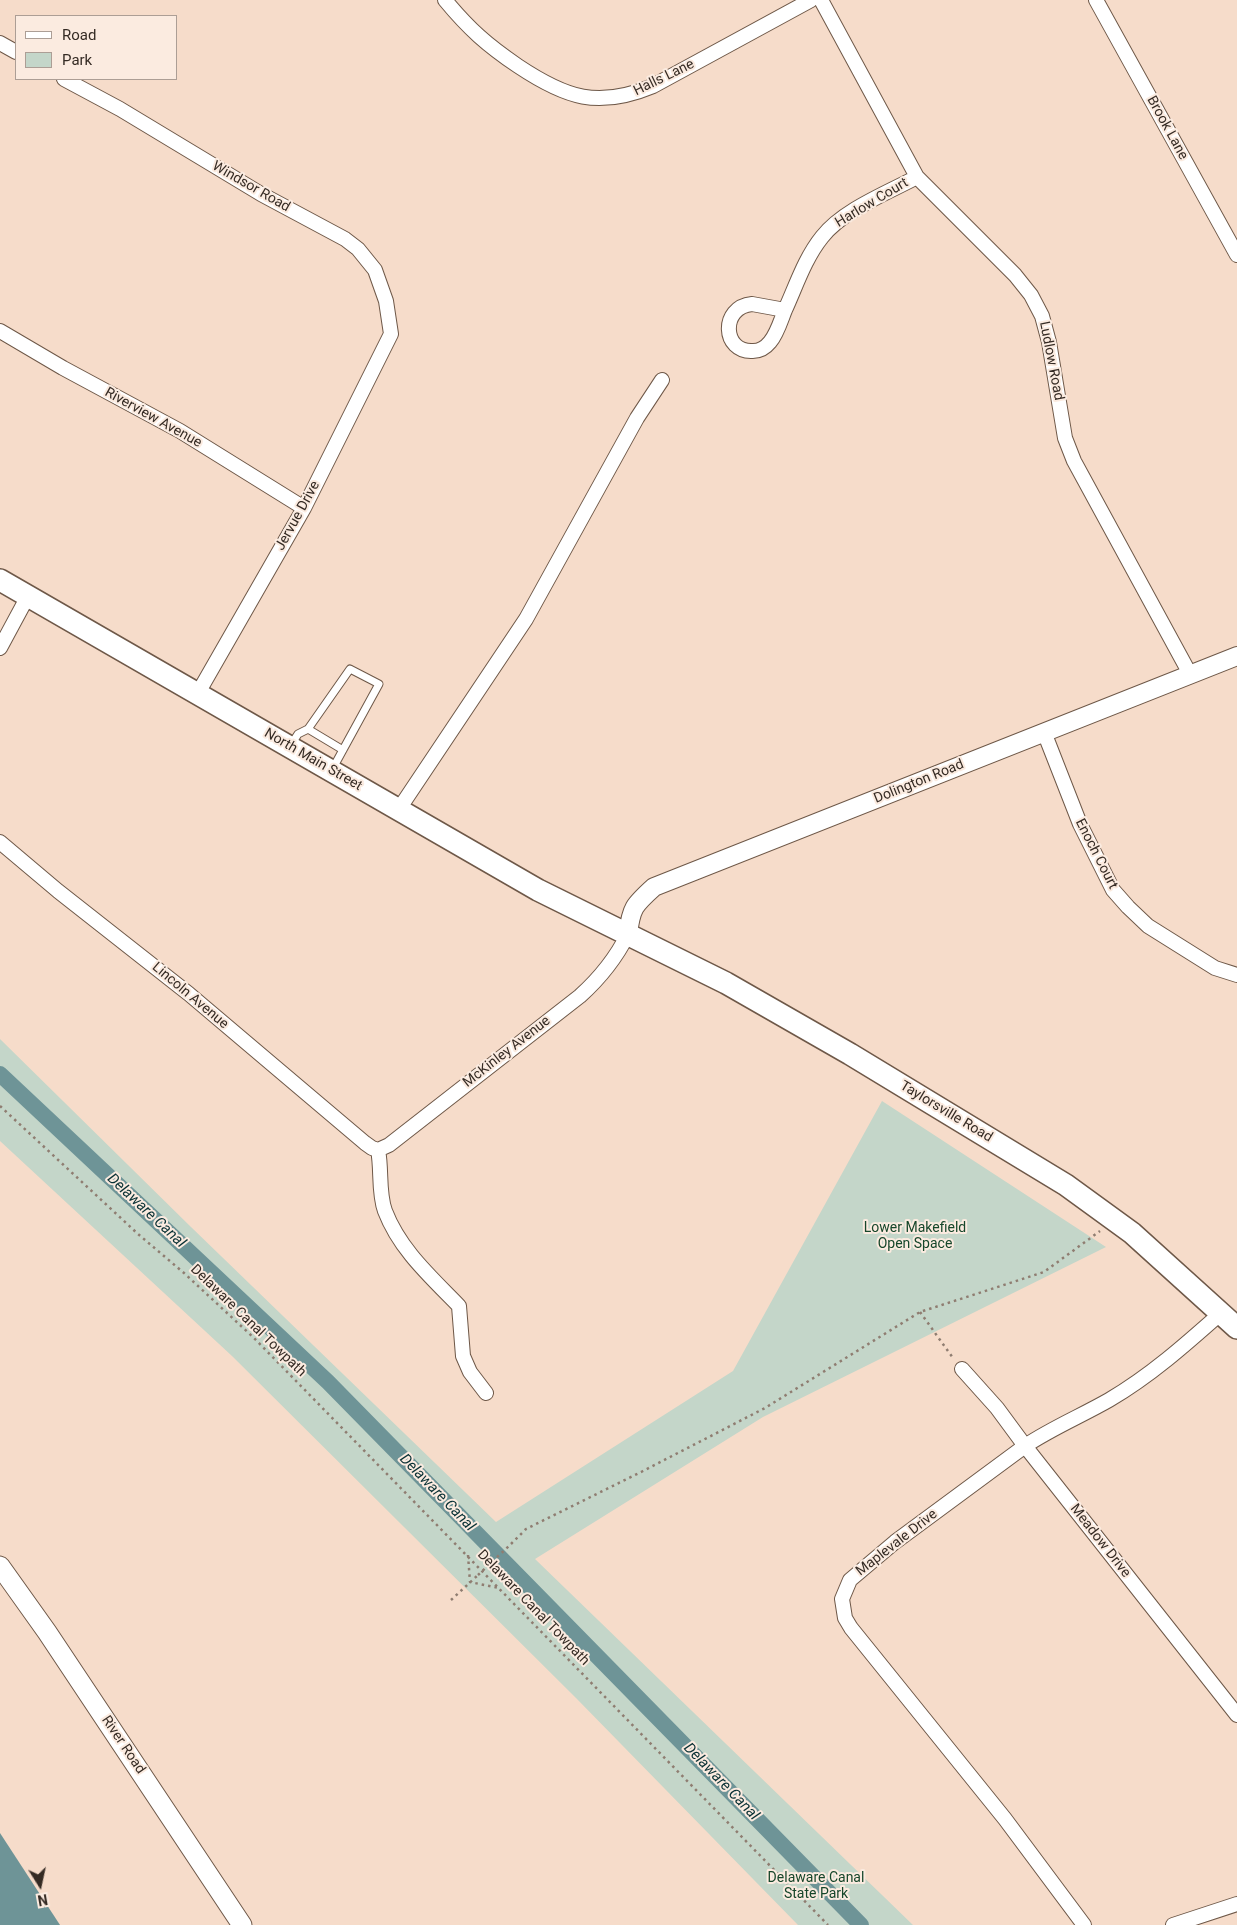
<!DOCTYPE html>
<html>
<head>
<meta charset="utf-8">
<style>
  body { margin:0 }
  #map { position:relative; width:1237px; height:1925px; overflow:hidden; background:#f6dcca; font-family:Roboto,sans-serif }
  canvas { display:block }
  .legend { position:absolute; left:15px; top:15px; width:162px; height:65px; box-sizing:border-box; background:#fbebe0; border:1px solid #ac9e95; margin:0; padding:6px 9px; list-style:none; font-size:15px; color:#352b24 }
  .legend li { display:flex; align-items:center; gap:10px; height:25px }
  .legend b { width:25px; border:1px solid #ac9e95 }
  .north { position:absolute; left:15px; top:1860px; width:50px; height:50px; -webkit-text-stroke:4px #fbebe0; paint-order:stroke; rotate:170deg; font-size:14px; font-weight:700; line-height:20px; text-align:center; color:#352b24 }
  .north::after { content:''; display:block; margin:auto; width:18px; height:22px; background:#352b24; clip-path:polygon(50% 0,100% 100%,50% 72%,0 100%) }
</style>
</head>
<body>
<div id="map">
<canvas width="1237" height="1925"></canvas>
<ul class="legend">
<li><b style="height:6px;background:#fff"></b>Road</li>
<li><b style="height:14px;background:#c4d6c9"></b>Park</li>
</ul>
<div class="north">N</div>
</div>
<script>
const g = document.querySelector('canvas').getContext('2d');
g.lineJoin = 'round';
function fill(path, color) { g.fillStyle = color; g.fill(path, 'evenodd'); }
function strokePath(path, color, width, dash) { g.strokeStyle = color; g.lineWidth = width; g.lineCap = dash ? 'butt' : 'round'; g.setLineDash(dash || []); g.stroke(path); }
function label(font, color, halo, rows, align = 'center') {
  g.font = font + ' Roboto,sans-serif'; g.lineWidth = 4; g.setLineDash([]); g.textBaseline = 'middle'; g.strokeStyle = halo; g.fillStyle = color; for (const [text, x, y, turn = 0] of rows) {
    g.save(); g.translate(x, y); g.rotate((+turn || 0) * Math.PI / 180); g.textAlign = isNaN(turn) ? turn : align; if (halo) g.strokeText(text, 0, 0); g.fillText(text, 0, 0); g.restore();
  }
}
fill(new Path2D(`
  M0,1039L191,1227L496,1522L733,1371L882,1101L1106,1247L763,1417L535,1559L913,1925H798L576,1698L232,1356L0,1141Z`), '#c4d6c9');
fill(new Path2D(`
  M0,1833L60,1925H0Z`), '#6e9497');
strokePath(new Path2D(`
  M0,1074L328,1382L861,1925`), '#6e9497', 16);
const service = new Path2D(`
  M308,729L343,750
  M291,745L298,734L308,729L350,669L379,684L333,768`);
const minor = new Path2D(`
  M445,0C469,29 487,45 518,66C566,98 598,109 653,86L811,0
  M821,0L917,177L1015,275L1031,295L1042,316L1049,342L1065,438L1074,461L1190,674
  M1096,0L1237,255
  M0,43L16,52
  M64,79L120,109L261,194L345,239L358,249L375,270L386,301L391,334L304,508L198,693
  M752,304L785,310C781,320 777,334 770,342C766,347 760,351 753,351C722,353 720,307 752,304Z
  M785,310C796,286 805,258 822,237C843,210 887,193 917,177
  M0,331L63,368L180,431L304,508
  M0,648L28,596
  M1044,732L1080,824L1113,890L1128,907L1148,926L1215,968L1237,975
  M399,809L526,619L637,418L662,380
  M0,842L58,891L189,994L365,1143L372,1148L378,1150
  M378,1150L389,1145L580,996C600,978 616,958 628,934
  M378,1150C382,1170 378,1192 385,1211C400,1250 431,1277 459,1306L463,1356L470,1372L486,1393
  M962,1369L997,1408L1025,1446L1237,1715
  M1084,1925L1005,1819L851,1628L845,1618L842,1599L850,1580L895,1542L1025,1446C1052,1428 1081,1416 1109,1400C1150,1376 1185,1345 1221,1313
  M1173,1925L1237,1904`);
const tertiary = new Path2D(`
  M628,934C631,908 634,905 654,887L1237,656`);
const secondary = new Path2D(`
  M0,1566L47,1632L242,1925`);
const primary = new Path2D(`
  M0,580L538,890L726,983L850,1054L1066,1185L1132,1233L1237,1328`);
strokePath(service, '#6e5848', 9);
strokePath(minor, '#6e5848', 16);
strokePath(tertiary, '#6e5848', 20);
strokePath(secondary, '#6e5848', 21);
strokePath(primary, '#6e5848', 24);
strokePath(new Path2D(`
  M0,1106L138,1234L184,1273L254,1338L828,1925
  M920,1312L953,1358
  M511,1544L526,1529L643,1471L765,1408L920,1312L1044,1272L1100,1231
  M468,1555L470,1582L499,1588
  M451,1600L478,1575`), '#8f7d71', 2.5, [2.5, 4]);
strokePath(service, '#fff', 7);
strokePath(minor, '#fff', 14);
strokePath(tertiary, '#fff', 18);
strokePath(secondary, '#fff', 19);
strokePath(primary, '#fff', 21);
strokePath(new Path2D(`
  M478,1575L511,1544`), '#8f7d71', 2.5, [2.5, 4]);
label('14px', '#352b24', '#fbebe0', [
  ["Halls Lane",664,78,-26],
  ["Brook Lane",1167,128,61],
  ["Windsor Road",251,187,30],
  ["Harlow Court",872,203,-31],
  ["Ludlow Road",1051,361,79],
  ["Riverview Avenue",153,418,29],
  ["Jervue Drive",298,516,-61],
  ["North Main Street",313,760,30],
  ["Dolington Road",919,782,-22],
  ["Enoch Court",1096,854,63],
  ["Lincoln Avenue",190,996,40],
  ["McKinley Avenue",507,1052,-38],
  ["Taylorsville Road",946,1112,31],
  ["Delaware Canal Towpath",248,1321,44],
  ["Meadow Drive",1100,1541,52],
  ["Maplevale Drive",897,1543,-38],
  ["Delaware Canal Towpath",533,1608,46],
  ["River Road",123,1745,56]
]);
label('14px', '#16462a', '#fbebe0', [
  ["Lower Makefield",915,1228],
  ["Open Space",915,1244],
  ["Delaware Canal",816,1878],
  ["State Park",816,1894]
]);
label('italic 15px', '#072f33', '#fbebe0', [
  ["Delaware Canal",146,1211,43],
  ["Delaware Canal",437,1493,46],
  ["Delaware Canal",721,1782,46]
]);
</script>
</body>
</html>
